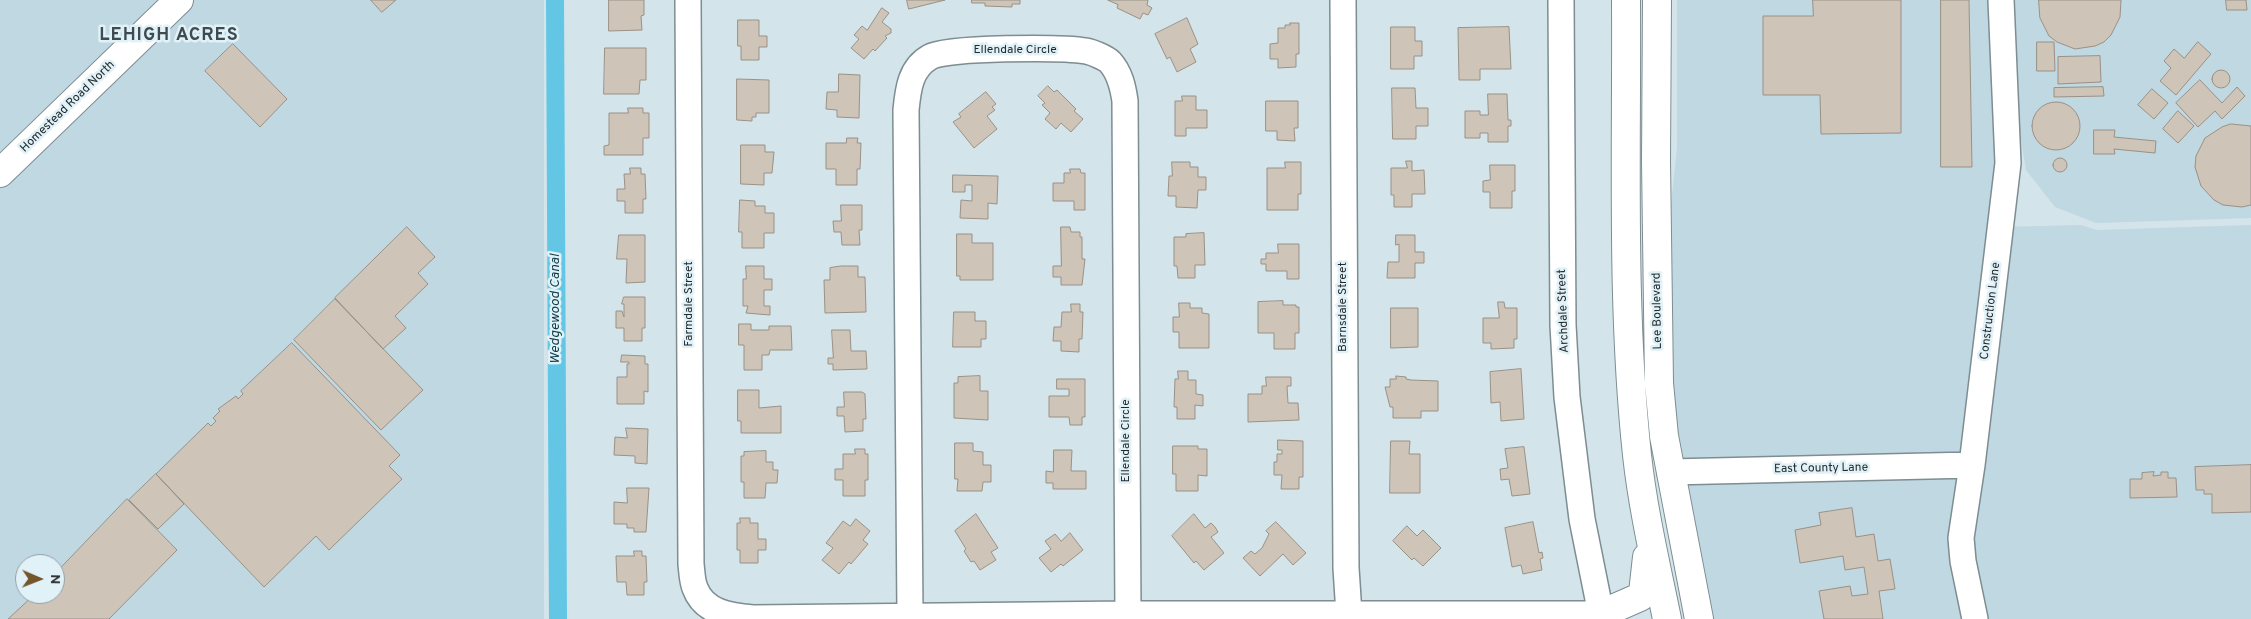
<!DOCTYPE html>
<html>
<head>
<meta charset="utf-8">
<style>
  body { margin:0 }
  #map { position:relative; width:2251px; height:619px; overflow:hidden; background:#d3e4ea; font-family:Overpass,sans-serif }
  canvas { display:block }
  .north { position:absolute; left:15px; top:554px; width:50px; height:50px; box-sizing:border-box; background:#e0f1f7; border:1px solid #94a1a6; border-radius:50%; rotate:91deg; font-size:14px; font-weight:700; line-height:20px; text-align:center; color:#232a2c }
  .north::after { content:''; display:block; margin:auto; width:18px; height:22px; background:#74562b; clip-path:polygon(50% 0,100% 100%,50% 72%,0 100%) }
</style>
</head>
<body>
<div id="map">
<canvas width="2251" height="619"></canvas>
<div class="north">N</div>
</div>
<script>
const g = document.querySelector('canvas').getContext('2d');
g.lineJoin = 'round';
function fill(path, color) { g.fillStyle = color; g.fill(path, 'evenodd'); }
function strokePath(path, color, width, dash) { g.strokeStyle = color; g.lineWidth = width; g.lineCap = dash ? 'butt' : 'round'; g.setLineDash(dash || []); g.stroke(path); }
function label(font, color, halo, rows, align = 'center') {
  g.font = font + ' Overpass,sans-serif'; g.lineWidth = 5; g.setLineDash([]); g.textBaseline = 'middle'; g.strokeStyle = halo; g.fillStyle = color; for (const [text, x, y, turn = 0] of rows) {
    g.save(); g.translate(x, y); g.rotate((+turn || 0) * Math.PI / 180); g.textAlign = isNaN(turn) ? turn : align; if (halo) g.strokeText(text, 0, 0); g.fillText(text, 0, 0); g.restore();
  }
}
fill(new Path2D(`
  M0,0H544V619H0ZM25,564H55V594H25Z
  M553,0H559L560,455H553Z
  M1677,0H2005L2002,227L2081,225L2097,230L2251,225V619H1709L1674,435L1667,243L1677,148Z
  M2014,0H2251V218L2096,223L2055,207L2026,170L2015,104Z`), '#c0d8e1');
strokePath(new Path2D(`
  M555,0L558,619`), '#63c6e5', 18);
const building = new Path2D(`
  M371,0H396L382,12Z
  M609,0H644V15L641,16L642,30L609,31Z
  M907,0H945L909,9Z
  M972,0H1020V4H1012V7L985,6V3H972Z
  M1108,0H1148L1147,5L1152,8L1148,15L1143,13L1140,19L1117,8L1118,5Z
  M1813,0H1901V133L1821,134L1820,95H1763V16H1813Z
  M1941,0H1969L1972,167H1941Z
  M2039,0H2121L2120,17L2111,35L2104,42L2095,46L2075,49L2057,42L2049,36L2040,18Z
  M2226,0H2246L2247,10H2227Z
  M882,8L889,13L882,22L891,29V33L885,36L887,38L875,51L873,49L864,59L851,48L859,39L854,35L862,26L867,30Z
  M1187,18L1198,44L1190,49L1196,62L1177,72L1170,57L1167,59L1155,34Z
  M738,20H759V36H767V47H759V60H741V46H738Z
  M1290,23H1299V54H1296V67L1278,68V59H1270V44L1278,43V28H1285V25H1290Z
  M1391,27H1415V41H1422V56H1414V69H1391Z
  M1509,27L1511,69H1480V80H1459L1458,28Z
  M2037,42H2054L2055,71H2037Z
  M2198,42L2211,54L2176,95L2160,81L2171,68L2164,61L2174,49L2184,58Z
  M233,44L287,99L260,127L205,71Z
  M605,48H646V80H640L639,94H604Z
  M2100,56L2101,82L2058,84V57Z
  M2212 79a9 9 0 1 1 18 0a9 9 0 1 1-18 0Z
  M839,74L860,75L859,118L837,117V110L826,109L827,92H838Z
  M737,79L769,80V113H756V117H752V121L737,120Z
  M2200,80L2222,103L2237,87L2245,96L2222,119L2215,111L2198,127L2176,103Z
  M1048,86L1054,92L1057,90L1076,109L1074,111L1083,119L1071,132L1061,123L1056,129L1045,119L1050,113L1042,105L1045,103L1038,96Z
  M2103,87L2104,96L2054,97V88Z
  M1392,88H1415L1416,108H1428V126H1416V139H1393Z
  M2152,89L2168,103L2154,119L2138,105Z
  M986,92L996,104L992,107L995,110L987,116L997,129L974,148L953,122L961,117L959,114Z
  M1488,94H1507L1508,120H1511V126H1508V142H1488V133H1480V138H1465V111H1480V115H1488Z
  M1182,96H1196V110H1207V128H1186V136H1175V101H1182Z
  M1266,101H1298V128H1294L1295,141L1277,140V131H1266Z
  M2032 126a24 24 0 1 1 48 0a24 24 0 1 1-48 0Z
  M628,108H643V113H649V138H643V155H604V146L609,145V113H628Z
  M2178,111L2194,126L2178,143L2163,129Z
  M2231,124L2251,126V205L2242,207L2223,205L2214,200L2201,186L2195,167L2196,156L2205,138L2222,127Z
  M2094,130H2115L2114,137L2156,141L2155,153L2114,149L2115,154H2094Z
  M847,138H858L857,143H861L860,169H857V185H836V169H826V143H846Z
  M741,145H765V152H774L772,173H764V185L741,184Z
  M2053 165a7 7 0 1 1 14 0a7 7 0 1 1-14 0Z
  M1406,161H1412V171L1424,170L1425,194H1412V207H1394V195H1391V168H1407Z
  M1172,162H1190V167H1198V177H1206V190H1198L1197,208L1176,207V196H1168L1169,176H1172Z
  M1285,162H1301V194H1298V210H1267V168H1285Z
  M1490,165H1515V191H1512V208H1490V192H1483V181L1490,180Z
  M630,168H641V174H645L646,199H643V213H625V201H617V189H625L624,174H630Z
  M1070,169H1080L1081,173H1085V210H1074V201H1053V183H1064V173H1070Z
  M953,175L998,176L997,204L988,203V219L960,218L961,200L972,201V185H965V192H953Z
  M740,200L755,201V206H765V213H774V233H764V248H742V232H739Z
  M841,205H862V230H859L860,245H842L841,232H834L833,221H841Z
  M407,227L435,257L418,273L428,284L395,316L406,328L383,349L335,298Z
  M1061,227H1070L1071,232H1080V237H1082V259H1085L1082,285H1061V277H1053V266H1061Z
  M1204,233L1205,265H1195V278H1178L1177,266H1174V237H1186V234Z
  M957,234H972V243H993V280H960V276H957Z
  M619,235H645V282L626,283L627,259H617Z
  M1396,235H1415V252H1424V263H1415V278H1387L1388,262H1399V244L1396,245Z
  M1278,244H1299V279H1287V271H1266V264H1261V259H1266V253H1278Z
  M746,266H764V279H772V290H764V306H770V315L746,313L748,306H743V279H746Z
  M841,266H858V277H865L866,312L825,313L824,280H830V268Z
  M624,297H645V328H642V341H624V328H616V311H622L624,317V304H622Z
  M335,299L423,390L381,430L294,340Z
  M1283,301V305H1296V307H1299V333H1295V349H1274V333H1258V302Z
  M1498,302H1504L1505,308H1517V339H1514V348L1491,349V343H1483V318H1499Z
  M1179,303H1190V308H1202V313L1209,314V348H1179V332H1173V317H1179Z
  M1071,304H1080V312H1083L1082,339H1079V352L1061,351V341H1053L1054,327H1061L1062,312H1071Z
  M1391,308H1418V347L1391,348Z
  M954,312H975V321H986V339H981V347H953Z
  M739,324H751V330H769V326H791L792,350H770L769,355H762V370H744V345H739Z
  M832,330H850L851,351H866L867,369L833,370V364H828V358H833Z
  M292,343L400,455L389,466L402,479L329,550L316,536L264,587L156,474L208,423L211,426L216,421L213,418L220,411L218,409L236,396L238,399L243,394L241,391Z
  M622,355L645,356V364H648V392L644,391V404H617V377H627V364H629V362H621Z
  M1521,369L1524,419L1501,421L1500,402L1491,403L1490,372Z
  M1178,371H1188V380H1196V394L1203,395V406L1195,405V419H1177V407H1174L1175,379H1178Z
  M980,376V391H988V420L954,418V383H958V377Z
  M1396,376L1406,377V379L1411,380L1438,381V411H1421V418H1393V407H1390L1385,387H1390V379H1396Z
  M1266,377H1291V386H1287L1288,403H1298L1299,420L1248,422V394H1262V386H1266Z
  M1057,379H1085V417H1082V425H1070L1069,417H1049V396H1069V389H1057Z
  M738,390H759V408L781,406V433H741V421H738Z
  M844,392H862L865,394L866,419H863V431L845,432L844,416H837V407H844Z
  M626,428L648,429L647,464L635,463V456L614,455L615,437L627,438Z
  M1278,440L1303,441V477H1299V489H1281L1282,475H1274V462H1277V454H1282V450H1278Z
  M1391,441H1410L1409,454H1420V493H1390Z
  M955,443H973V451L983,452V465H991V482H983L982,491H957L958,479H955Z
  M1173,446H1198V449H1207V476L1198,475V491H1176V474H1173Z
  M1524,447L1530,494L1512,496L1509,479L1501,480L1500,469L1508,468L1505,449Z
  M855,449H865V454H868V480H865V496H843V480H835V469H843V454H855Z
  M1054,450H1072L1071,471H1086V489H1053V483H1046V471L1053,472Z
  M766,451V462H773V470H778L777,483H766L765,498H744V482H741V456H744V452Z
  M2251,465V512L2212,513V494H2204V490H2196L2195,467Z
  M2154,472L2153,476L2161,475V472H2168V478H2176L2177,497L2130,498V479H2142V473Z
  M156,474L184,504L158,529L129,500Z
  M627,488H649L646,532H634V528H627V524H614V502L627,503Z
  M127,499L177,550L109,619H8L35,594H55V574Z
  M1852,508L1856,537L1874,534L1878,561L1890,559L1895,589L1879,591L1883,619H1824L1819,591L1850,586L1852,596L1868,594L1864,567L1845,570L1843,556L1800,563L1795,530L1821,525L1819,513Z
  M976,514L998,548L991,552L996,560L980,570L974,561L971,562L964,551L966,549L955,531Z
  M1194,514L1205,528L1211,523L1215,527L1218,532L1211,537L1224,553L1204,570L1196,561L1194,563L1172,536Z
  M740,518H750V523H758V539H766V550H758V563H740V550H737V523H740Z
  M856,519L870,531L863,540L868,544L851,564L849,562L839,574L822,560L833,548L826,543L843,521L850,526Z
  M1276,522L1306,553L1293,565L1283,554L1260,576L1243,558L1251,551L1255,554L1262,548L1269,534L1266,531Z
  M1533,522L1539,553L1542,552L1543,558L1540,559L1542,570L1523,574L1521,565L1512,567L1505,528Z
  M1407,526L1417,536L1423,530L1441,548L1423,566L1414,558L1412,560L1393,541Z
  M1070,533L1083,550L1063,566L1061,564L1051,572L1039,558L1051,549L1045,541L1055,534L1061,541Z
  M634,551H642V556H646L647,582H644V595H627L626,582H617L616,556H634Z`);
fill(building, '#cec4b8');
strokePath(building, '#9a9186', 1);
const minor = new Path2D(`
  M688,0L691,564C692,572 692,581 695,588C704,613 731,616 753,618L1128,614H1601
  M1343,0L1346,568L1349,614
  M1561,0L1563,325L1567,397L1582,519L1602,619
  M1670,472L1972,465
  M910,616L906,110C908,90 910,68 930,57C947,47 1063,47 1086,51C1092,52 1106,58 1110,62C1120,73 1123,87 1125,101L1128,614
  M1975,619L1963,561L1961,538L1972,465L2008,163L2001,0`);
const major = new Path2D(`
  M1626,0C1627,152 1621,304 1637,455C1643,510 1656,565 1667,619
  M1657,0L1656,161L1659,383L1664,436L1699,619
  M0,173L179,0
  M1601,614L1640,597L1643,593L1647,557`);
strokePath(minor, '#7d8d92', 28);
strokePath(major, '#7d8d92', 30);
strokePath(minor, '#fff', 25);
strokePath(major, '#fff', 28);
label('12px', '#232a2c', '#e0f1f7', [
  ["Ellendale Circle",1015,51],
  ["Homestead Road North",68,107,-44],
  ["Farmdale Street",690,304,-90],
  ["Barnsdale Street",1344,307,-90],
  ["Archdale Street",1564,311,-92],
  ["Lee Boulevard",1658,311,-91],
  ["Construction Lane",1991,311,-83],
  ["Ellendale Circle",1127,441,-90],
  ["East County Lane",1821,469,-1]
]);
label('italic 14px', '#0d3b48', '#e0f1f7', [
  ["Wedgewood Canal",556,309,-90]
]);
g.letterSpacing = '1px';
label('bold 18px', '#3e4c51', '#e0f1f7', [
  ["LEHIGH ACRES",169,36]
]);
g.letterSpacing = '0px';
</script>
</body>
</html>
